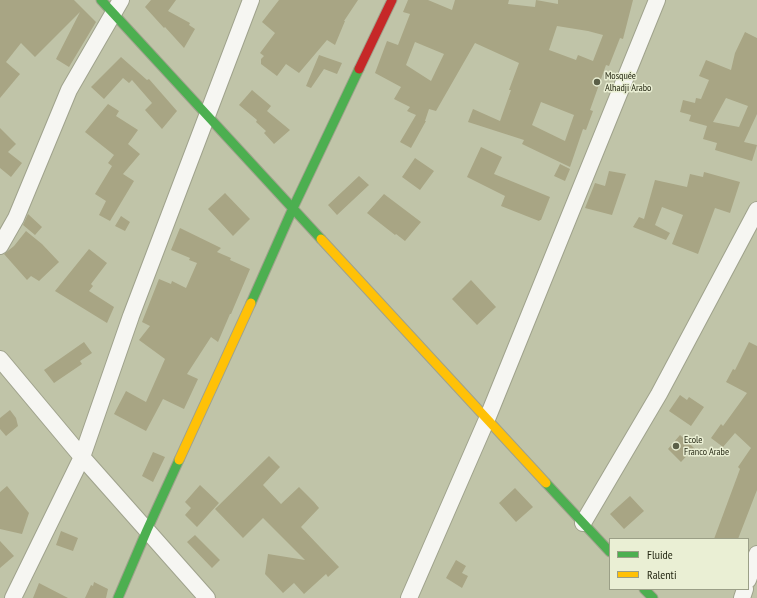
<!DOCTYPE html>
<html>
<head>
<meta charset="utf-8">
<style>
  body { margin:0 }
  #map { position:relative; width:757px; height:598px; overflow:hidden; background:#c0c4a8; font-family:"PT Sans Narrow",sans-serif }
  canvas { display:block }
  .legend { position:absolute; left:609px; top:538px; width:140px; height:52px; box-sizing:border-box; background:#eaefd4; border:1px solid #9b9f87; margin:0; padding:5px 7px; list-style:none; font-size:12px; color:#252813 }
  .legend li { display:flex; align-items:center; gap:8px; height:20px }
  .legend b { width:20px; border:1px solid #9b9f87 }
</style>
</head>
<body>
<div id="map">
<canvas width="757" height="598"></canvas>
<ul class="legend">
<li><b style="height:5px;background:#4caf50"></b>Fluide</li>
<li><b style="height:5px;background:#ffc107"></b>Ralenti</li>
</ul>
</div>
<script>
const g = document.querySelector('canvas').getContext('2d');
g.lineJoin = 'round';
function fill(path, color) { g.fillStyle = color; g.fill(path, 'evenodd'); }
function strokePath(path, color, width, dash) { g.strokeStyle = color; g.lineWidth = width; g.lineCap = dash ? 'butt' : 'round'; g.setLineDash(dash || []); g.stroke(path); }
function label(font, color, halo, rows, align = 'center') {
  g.font = font + ' "PT Sans Narrow",sans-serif'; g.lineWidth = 3; g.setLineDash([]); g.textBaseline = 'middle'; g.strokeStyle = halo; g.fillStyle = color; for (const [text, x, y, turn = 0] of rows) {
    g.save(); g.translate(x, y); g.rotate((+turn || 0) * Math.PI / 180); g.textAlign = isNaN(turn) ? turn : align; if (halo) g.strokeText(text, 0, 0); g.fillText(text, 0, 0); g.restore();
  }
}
fill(new Path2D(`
  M0,0H74L96,22L69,67L56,59L80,12L35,57L21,43L6,62L20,74L0,98Z
  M151,0H176L168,11L190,23L189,25L195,29L184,48L165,27L164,28L145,7Z
  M279,0H358L344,21H345L335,45L327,40L299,73L286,64L277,76L261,64V59L264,56L260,53L275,33L262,22Z
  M408,0H428L452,10L455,0H509L508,4L535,7L536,0L558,4V0H633L623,39L620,38L609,66L606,65L590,110L593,111L586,130L583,129L570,167L522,144L524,140L468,122L473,109L500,121L511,90H509L519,63L475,43L436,111L429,109L425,121H426L411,148L400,142L416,115L407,111L410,107L394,99L401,87L375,73L387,41L398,45L410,14L403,12ZM557,26L588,31L603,35L593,61L578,55L576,60L549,50ZM415,42L444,54L431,81L406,65ZM541,102L574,115L565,141L532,125Z
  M745,32L757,38V114L744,142L757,145L752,161L715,150L717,143L703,139L707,126L689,121L691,115L680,112L683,100L695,103L696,98L701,99L709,80L699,76L706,60L731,70L735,53ZM726,98L748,106L739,127L713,122Z
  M319,55L342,63L337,74L324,69L311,88L306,86Z
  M121,57L147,80L149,79L177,111L162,129L145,110L152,103L132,80L129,83L123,78L104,99L91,87Z
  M252,90L271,106L267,111L290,130L274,144L264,133L266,131L256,122L257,120L239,105Z
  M108,104L119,111L116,116L138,130L128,144L140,154L123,174L134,181L110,221L99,215L106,201L95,194L112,166L108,163L114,155L85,132Z
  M0,128L16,144L8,152L22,163L11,177L0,168Z
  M481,147L502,157L494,174L550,197L541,220H540L539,221L501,206L505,196L467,177Z
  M415,158L434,171L420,190L402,177Z
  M560,164L570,169L565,181L554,176Z
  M609,171L626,174L612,215L585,208L595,183L605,186Z
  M704,172L740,182L730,213L715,208L698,254L672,244L683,215L662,207L655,225L670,233L666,240L633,227L639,217L644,219L655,180L687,187L690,174L703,177Z
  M359,176L369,185L337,215L328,205Z
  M225,193L250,219L233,236L208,209Z
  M384,194L421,222L405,241L396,234L395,235L367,213Z
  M28,214L42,227L35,235L23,225Z
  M121,216L130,222L125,231L115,226Z
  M180,228L221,248L217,252L231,258L230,260L250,269L231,314H230L218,342L211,337L187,374L198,379L184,409L163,399L146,431L114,414L126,391L146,402L165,359L139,340L150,326L142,322L159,279L171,284L172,281L186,288L197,263L189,260L190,258L171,250Z
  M26,231L42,244L59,262L39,281L31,276L27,280L4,254L14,246Z
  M89,249L107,263L91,284L93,286L89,291L114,307L107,323L55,291Z
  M471,280L496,307L477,325L452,299Z
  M84,342L92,353L80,361L82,364L54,383L44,370Z
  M749,342L757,346V490L738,539H714L740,469L738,467L751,448L735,433L723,447L711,438L721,424L723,426L747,393L726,382L733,369L735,370Z
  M680,395L687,400L689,397L704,407L691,426L669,411Z
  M10,410L16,418L18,426L6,436L0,429V418Z
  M680,435L694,448L681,462L668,449Z
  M153,452L165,457L153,482L142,476Z
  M269,456L280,467L263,485L281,504L299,487L314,502L319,508L301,527L339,567L328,577L326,574L304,594L294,583L283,593L265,574L268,554L305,560L263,518L243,538L215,509Z
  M200,485L219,503L197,527L185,515L191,508L185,502Z
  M7,486L29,513L22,534L0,529V492Z
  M515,488L533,507L516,522L499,503Z
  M630,496L644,511L624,529L610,514Z
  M61,531L78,538L73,551L56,545Z
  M195,535L220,560L212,568L187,542Z
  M0,541L14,556L0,568Z
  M456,560L466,566L462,573L468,576L462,588L446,578Z
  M94,582L108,589L106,598H85L91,585L93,586Z
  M39,583L68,598H33Z`), '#a8a584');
const street = new Path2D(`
  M0,246L16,218L69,90L121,0
  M0,359L82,457L207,598
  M583,523L659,394L757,210
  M748,580L757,554
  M13,598L82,457L131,316L251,0
  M409,598L487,419L657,0
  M742,598L745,589`);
const fast = new Path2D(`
  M101,0L321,239
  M251,303L293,208L359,69
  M546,483L610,552
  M644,589L653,598
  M118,598L147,530L179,460`);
const slow = new Path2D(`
  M321,239L546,483
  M179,460L251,303`);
const jam = new Path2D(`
  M359,69L392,0`);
strokePath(street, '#9fa28c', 18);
strokePath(fast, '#9fa28c', 11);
strokePath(slow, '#9fa28c', 11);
strokePath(jam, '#9fa28c', 11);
strokePath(street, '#f6f6f2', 16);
strokePath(fast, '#4caf50', 9);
strokePath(slow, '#ffc107', 9);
strokePath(jam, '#c62828', 9);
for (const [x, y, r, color] of [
  [597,82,4,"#5b5f47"],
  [676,446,4,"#5b5f47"]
]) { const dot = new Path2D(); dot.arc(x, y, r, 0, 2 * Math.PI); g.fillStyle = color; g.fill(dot); strokePath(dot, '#eaefd4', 1.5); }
label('10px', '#252813', '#eaefd4', [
  ["Mosquée",605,76],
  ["Alhadji Arabo",605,88],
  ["Ecole",684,440],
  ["Franco Arabe",684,452]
], 'left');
</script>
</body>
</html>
